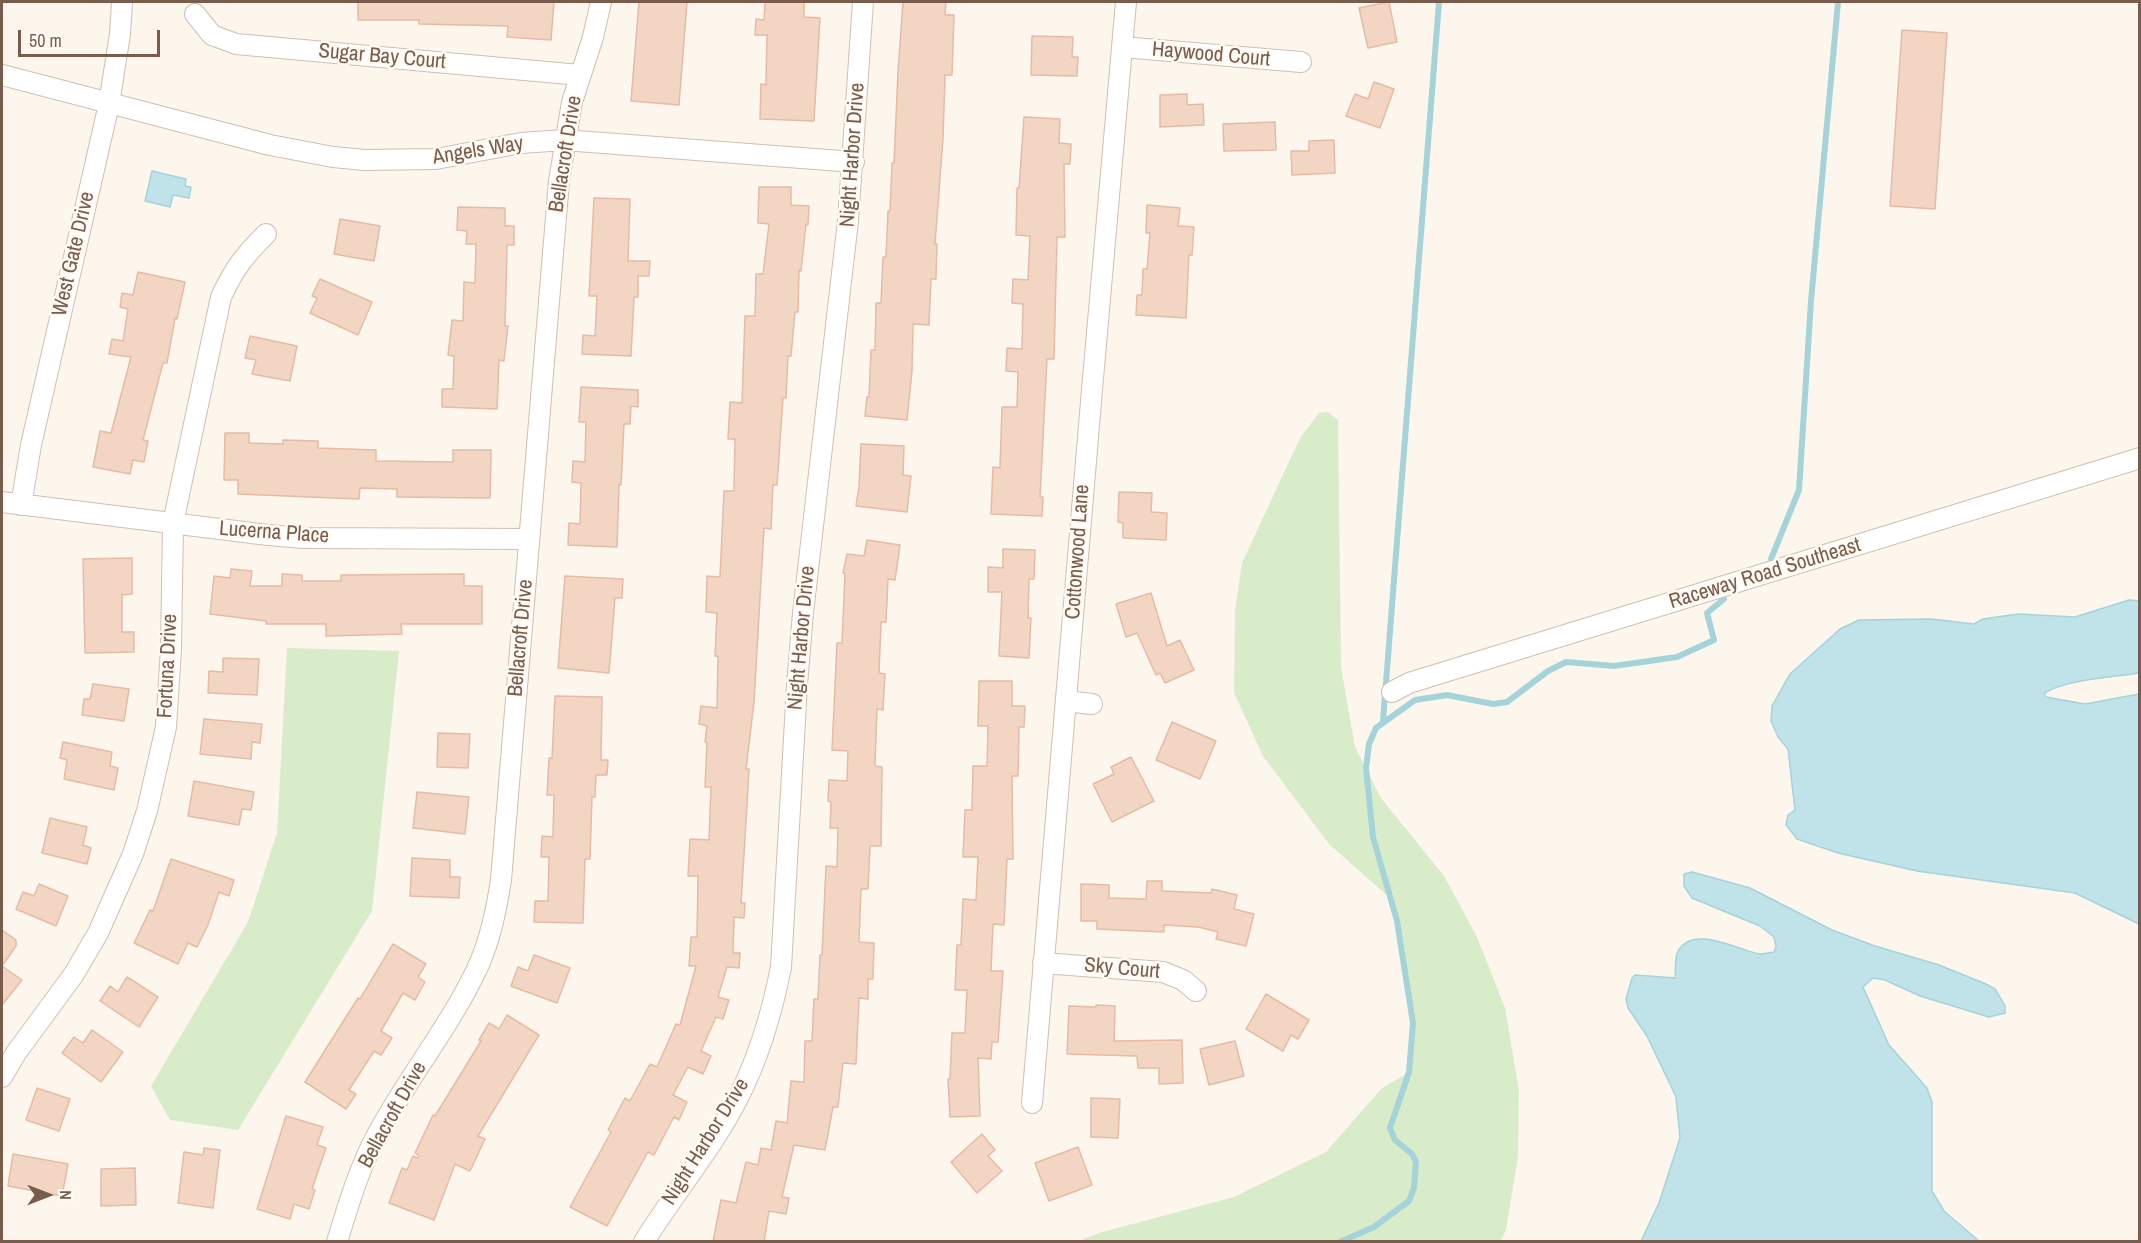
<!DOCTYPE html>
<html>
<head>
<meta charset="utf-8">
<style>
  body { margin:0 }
  #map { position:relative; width:2141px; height:1243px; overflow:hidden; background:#fdf6ec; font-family:"Archivo Narrow",sans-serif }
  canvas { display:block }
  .frame { position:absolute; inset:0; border:3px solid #7a5c4d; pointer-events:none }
  .north { position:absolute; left:18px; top:1165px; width:60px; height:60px; -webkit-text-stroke:4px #fffaf3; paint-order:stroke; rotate:90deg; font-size:16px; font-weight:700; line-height:24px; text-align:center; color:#7a5c4d }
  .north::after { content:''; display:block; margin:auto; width:21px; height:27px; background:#7a5c4d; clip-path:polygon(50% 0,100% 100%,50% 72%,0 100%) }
  .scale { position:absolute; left:18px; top:30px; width:142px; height:27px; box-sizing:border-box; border:3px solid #7a5c4d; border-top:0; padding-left:8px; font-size:18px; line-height:21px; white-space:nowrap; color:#7a5c4d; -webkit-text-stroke:4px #fffaf3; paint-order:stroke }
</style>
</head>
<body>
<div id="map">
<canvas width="2141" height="1243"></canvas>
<div class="frame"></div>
<div class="north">N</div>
<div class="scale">50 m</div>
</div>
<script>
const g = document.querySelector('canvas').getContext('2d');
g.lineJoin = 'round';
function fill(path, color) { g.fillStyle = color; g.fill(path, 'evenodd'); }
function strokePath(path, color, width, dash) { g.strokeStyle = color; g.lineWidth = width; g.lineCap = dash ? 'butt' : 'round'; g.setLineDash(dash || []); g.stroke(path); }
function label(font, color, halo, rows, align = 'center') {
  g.font = font + ' "Archivo Narrow",sans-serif'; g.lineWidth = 5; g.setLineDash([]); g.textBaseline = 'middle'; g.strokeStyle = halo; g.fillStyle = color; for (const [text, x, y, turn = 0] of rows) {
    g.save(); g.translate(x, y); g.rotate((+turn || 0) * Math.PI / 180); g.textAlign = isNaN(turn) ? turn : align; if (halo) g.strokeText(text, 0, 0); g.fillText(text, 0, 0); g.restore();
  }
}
fill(new Path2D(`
  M1328,412L1338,420L1341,667L1355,747L1381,798L1444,876L1477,937L1505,1008L1519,1090L1518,1156L1506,1230L1500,1242L1079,1241L1099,1233L1234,1197L1326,1152L1381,1089L1409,1072L1413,1023L1390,898L1329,844L1263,756L1234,693L1235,611L1242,563L1300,438L1319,413Z
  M287,648L399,651L372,911L238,1130L170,1120L151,1086L248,922L277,833Z`), '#d8ecc9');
const water = new Path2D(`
  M152,171L186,179L185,186L191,187L189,198L173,195L170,207L145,201Z
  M2129,600L2139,601V673C2116,677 2061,680 2044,694L2046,697L2085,704L2139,694V924L2075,893L1917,871L1838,853L1797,839L1786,825L1788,815L1795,810L1788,749L1778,737L1771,721L1772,706L1790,674L1840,629L1859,620L1931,619L1974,624L1983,619L2018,614L2075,617Z
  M1692,872L1750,888L1832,930L1875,946L1939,965L1986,984L1995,989L2005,1006V1013L1989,1017L1920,996L1885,980L1873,978L1863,987L1889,1045L1927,1088L1932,1102V1191L1944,1211L1979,1241H1641L1659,1203L1680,1138L1676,1097L1647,1036L1628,1008L1626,999L1632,978L1635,975L1675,978C1676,970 1674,958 1678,951C1693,924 1738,950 1760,954C1764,954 1769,953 1774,952L1776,947L1774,937L1760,926L1692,898L1684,886V874Z`);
fill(water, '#bfe3e8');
strokePath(water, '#a5d3da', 1.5);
strokePath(new Path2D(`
  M1771,559L1799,490L1811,301L1838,2
  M1383,721L1439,2
  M1340,1242L1374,1227L1409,1201L1414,1188L1416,1162L1412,1154L1395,1140L1390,1128L1409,1072L1413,1023L1397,921L1373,837L1366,768L1369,744L1376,728L1415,700L1447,695L1493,704L1507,702L1548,671L1566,662L1614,666L1677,657L1714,640L1707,613L1724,599`), '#a5d3da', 6);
const building = new Path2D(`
  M358,2H554L551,40L507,37L508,26L419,24V20H358Z
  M639,2H687L679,105L631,101Z
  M765,2H804V17L820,18L814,121L760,119L761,84L766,85L767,35H755L756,19L764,20Z
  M903,2H946L945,15H954L952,75H945L943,138L935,244H937L936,279H931L929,325L913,324L912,371L907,420L865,416L867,397H869L871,350H875L876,303H881L883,257H886L888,211H890L892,163H894L898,72Z
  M1389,2L1397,42L1368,48L1359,8Z
  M1902,30L1947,33L1935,209L1890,206Z
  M1032,36L1073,37L1072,57H1078L1077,76L1031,75Z
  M1374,82L1394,89L1380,128L1346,116L1355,94L1368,99Z
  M1187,94V105L1203,104L1204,125L1160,127V95Z
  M1024,117L1060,119L1059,143L1071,144L1070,164H1064L1065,237H1057L1054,359H1047L1040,497H1043L1042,516L991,514L993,467L1000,468L1002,407H1017L1018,372L1006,371L1007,348L1022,349L1023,304L1012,303L1013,279L1028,280L1030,236L1016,235L1017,188H1019Z
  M1275,122L1276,150L1224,151L1223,124Z
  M1334,140L1335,173L1292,175L1291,151H1309V141Z
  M759,187H791V205L809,206L808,225L806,224L801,271L799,270L798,312H795L791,356H788L786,398H783L777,485H773L771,529L764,528L754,702L746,769H749L747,805L741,903H745L744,918L734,917L733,953H740L739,968L727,967L718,997L729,1000L723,1019L716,1017L701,1051L711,1056L703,1074L688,1067L673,1095L687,1102L679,1120L674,1117L654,1155L648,1152L607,1226L570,1207L611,1132L608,1130L625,1098L630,1101L650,1064L657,1067L676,1024L680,1025L696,966H689L691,937H697L698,876H688L690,839L709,840L711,787H705L707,742H705L707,726L699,724L701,706L717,708L718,656H715L717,613L706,612L707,576L720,577L724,491H734L735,439H728L730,402L742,403L745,316H755L756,274H763L769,224L758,223Z
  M594,198L630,199L628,261H650L649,276H638V297H634L631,356L582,354L583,335L595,336L597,296H589Z
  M1147,205L1180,208L1178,226L1194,227L1192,255H1189L1186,318L1136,315L1137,295H1142L1143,269H1147L1150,233H1146Z
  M458,207L505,208V226H514V245H507L505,326H508L504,361L499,360L497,409L442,407V389H453L454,356L448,355L452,320L463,321L464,282L475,283L476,244H466L467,231L457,230Z
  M340,219L380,226L374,261L334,254Z
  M138,272L185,282L177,319L175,318L167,363H163L143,440L148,441L144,462L133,460L130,474L93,467L100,431L111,433L131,357L109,354L112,339L123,341L128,309L120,307L122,293L133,295Z
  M320,279L372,302L358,335L310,313L317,298L312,296Z
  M250,336L297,346L290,381L252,374L256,360L245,358Z
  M581,387L638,390V407L631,406L630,424H624L621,485H619L617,547L568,545L569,523L580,524L581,483L572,482L573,461L585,462L586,422H579Z
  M225,433H249V443L283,444V440L318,441V448L376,450V461L453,462V450H491L490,498L397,497V489L360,488L359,499L238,494V480H224Z
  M861,444L904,446L903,475L911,476L907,512L856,506L859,487Z
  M1119,492L1152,493L1151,512L1167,513L1166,540L1123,538V523L1118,522Z
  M867,540L900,545L895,580L888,579L886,622H881L879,673L885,674L883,710L877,709L875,766L882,767L881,846H870L868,889H861L859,942L874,943L873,979H868V999L859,998L856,1064L843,1063L838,1107H833L825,1150L794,1145L782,1197L789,1198L786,1214L769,1211L764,1242H713L721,1200L736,1203L746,1162L758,1165L761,1148L771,1150L776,1121L787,1123L791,1081L804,1082L805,1041H812L814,999H818L820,955H822L826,866L837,867L838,828H830L831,802L828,801L829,780L847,781L848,751L832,750L837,643H842L845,573H843L847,554L864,556Z
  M1003,549L1035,550L1034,579H1029L1028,618H1031L1029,658L999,656L1002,592H988V567L1003,568Z
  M132,558V594L122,595V632H134V652L85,653L83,559Z
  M231,569L252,571L250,586H282V574L302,575V581H341V575L464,574V586H482V624H401L402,634L326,636V624H266V621L210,614L214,576L230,578Z
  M565,576L623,579L622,598H615L609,673L558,668Z
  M1151,593L1167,646L1180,640L1194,670L1165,683L1160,673L1156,675L1137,633L1126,637L1116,604Z
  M223,658L259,659L257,695L208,693L209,671L223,672Z
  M979,681H1012V706H1025L1024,727H1019L1018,776H1012L1013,859H1007L1004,925L993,924L991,971H1003L998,1042H992L991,1059L978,1058L980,1116L950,1117L948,1079H950L952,1033H965L967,990H955L957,945H961L963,899L976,900L978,857H963L965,810H972L973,766H987L988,726H978Z
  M93,684L129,689L124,721L82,715L84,699H90Z
  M555,696L602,697L601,760H608L607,775H596L595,797H592L590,859H585L583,923L534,922L535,901H548L549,857H541L542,836L553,837L554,795H547L549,758H552Z
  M204,719L262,724L260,743L252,742L251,759L200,754Z
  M1172,722L1216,741L1200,779L1156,760Z
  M438,733L470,734L468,768L437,767Z
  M63,742L112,752L110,766L118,768L114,790L64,779L67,760L60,758Z
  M1131,757L1154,801L1112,822L1093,784L1114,774L1111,767Z
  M194,781L254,792L251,810L242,809L239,825L188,816Z
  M417,792L469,797L465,834L413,828Z
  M50,818L87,827L83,845L91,848L87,864L42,853Z
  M412,858L450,860V877H460L459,898L410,896Z
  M171,859L234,880L229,896L219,892L208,925L197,947L188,943L178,964L134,943L150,910L153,911Z
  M1147,881H1162V891L1211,893L1212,889L1237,895L1234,909L1254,914L1246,946L1216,939L1218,932L1198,927L1164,925V932L1097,929V921H1081V884L1109,885V898L1146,899Z
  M39,884L68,896L56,926L16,909L23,892L34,896Z
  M2,930L16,940V946L2,966L22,980L2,1005Z
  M393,944L426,964L418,977L425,982L415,1000L403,993L381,1031L392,1038L381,1055L374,1051L349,1090L356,1094L346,1109L305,1082L358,998L360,999Z
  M534,955L570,968L557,1003L511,986L518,967L528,971Z
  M127,977L158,997L139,1027L100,1001L110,986L118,992Z
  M1266,994L1309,1020L1298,1039L1291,1035L1283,1051L1246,1029Z
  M1096,1005L1115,1006L1114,1041L1182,1040L1183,1083L1159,1084V1068H1138L1137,1056L1067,1054L1069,1006L1096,1007Z
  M507,1015L539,1035L478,1136L485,1139L470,1171L455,1164L434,1220L389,1203L402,1168L407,1170L413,1156L418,1158L419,1156L415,1153L433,1115L435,1116L481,1041L479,1040L489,1023L499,1029Z
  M92,1030L123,1052L101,1082L62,1053L74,1037L83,1043Z
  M1235,1041L1244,1076L1209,1085L1200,1049Z
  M37,1088L70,1099L59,1131L26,1120Z
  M1091,1098L1120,1099L1118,1138L1091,1137Z
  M286,1116L323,1127L317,1145L326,1148L312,1189L315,1190L309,1209L294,1204L290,1219L257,1209Z
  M982,1134L995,1150L988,1156L1002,1171L977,1193L951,1162Z
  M1078,1147L1092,1185L1049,1201L1035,1163Z
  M204,1148L220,1150L213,1208L178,1203L184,1152L203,1155Z
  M13,1154L68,1164L62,1196L8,1186Z
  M135,1168L136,1205L101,1206V1169Z`);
fill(building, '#f3d5c3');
strokePath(building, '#e6bba3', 1.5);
const street = new Path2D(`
  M195,14L212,35L236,44L580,75
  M1122,47L1301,62
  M2,75L270,145L333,157L365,160L436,159L521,143L564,140L854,162
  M2,502L268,535L304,538L529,539
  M21,505L31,445L109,104L120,34L122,2
  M1392,692L1409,683L2140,458
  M1066,701L1092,704
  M1043,963L1163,972L1183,980L1196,991
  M2,1077L16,1053L74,974L98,933L133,854L147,811L166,727L171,649L173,523L221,297C234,269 244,256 266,234
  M1032,1103C1061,735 1094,369 1126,2
  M337,1242C348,1206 359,1168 377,1135C407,1079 448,1029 476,971C490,942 496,911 501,880L559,181L572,102L593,37L601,2
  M644,1242C674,1193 712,1149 738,1098C759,1057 772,1013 781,967L797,685L803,613L848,221L863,2`);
strokePath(street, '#d1beb0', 22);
strokePath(street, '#fff', 20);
label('21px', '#7a5c4d', '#fffaf3', [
  ["Haywood Court",1211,55,5],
  ["Sugar Bay Court",382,57,5],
  ["Angels Way",478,151,-9],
  ["Bellacroft Drive",566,154,-81],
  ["Night Harbor Drive",853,155,-86],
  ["West Gate Drive",74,254,-77],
  ["Lucerna Place",274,533,4],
  ["Cottonwood Lane",1078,552,-86],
  ["Raceway Road Southeast",1765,574,-17],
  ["Bellacroft Drive",521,638,-85],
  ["Night Harbor Drive",802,638,-85],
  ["Fortuna Drive",168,666,-87],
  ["Sky Court",1122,969,5],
  ["Bellacroft Drive",393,1115,-61],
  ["Night Harbor Drive",706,1142,-58]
]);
</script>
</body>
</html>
